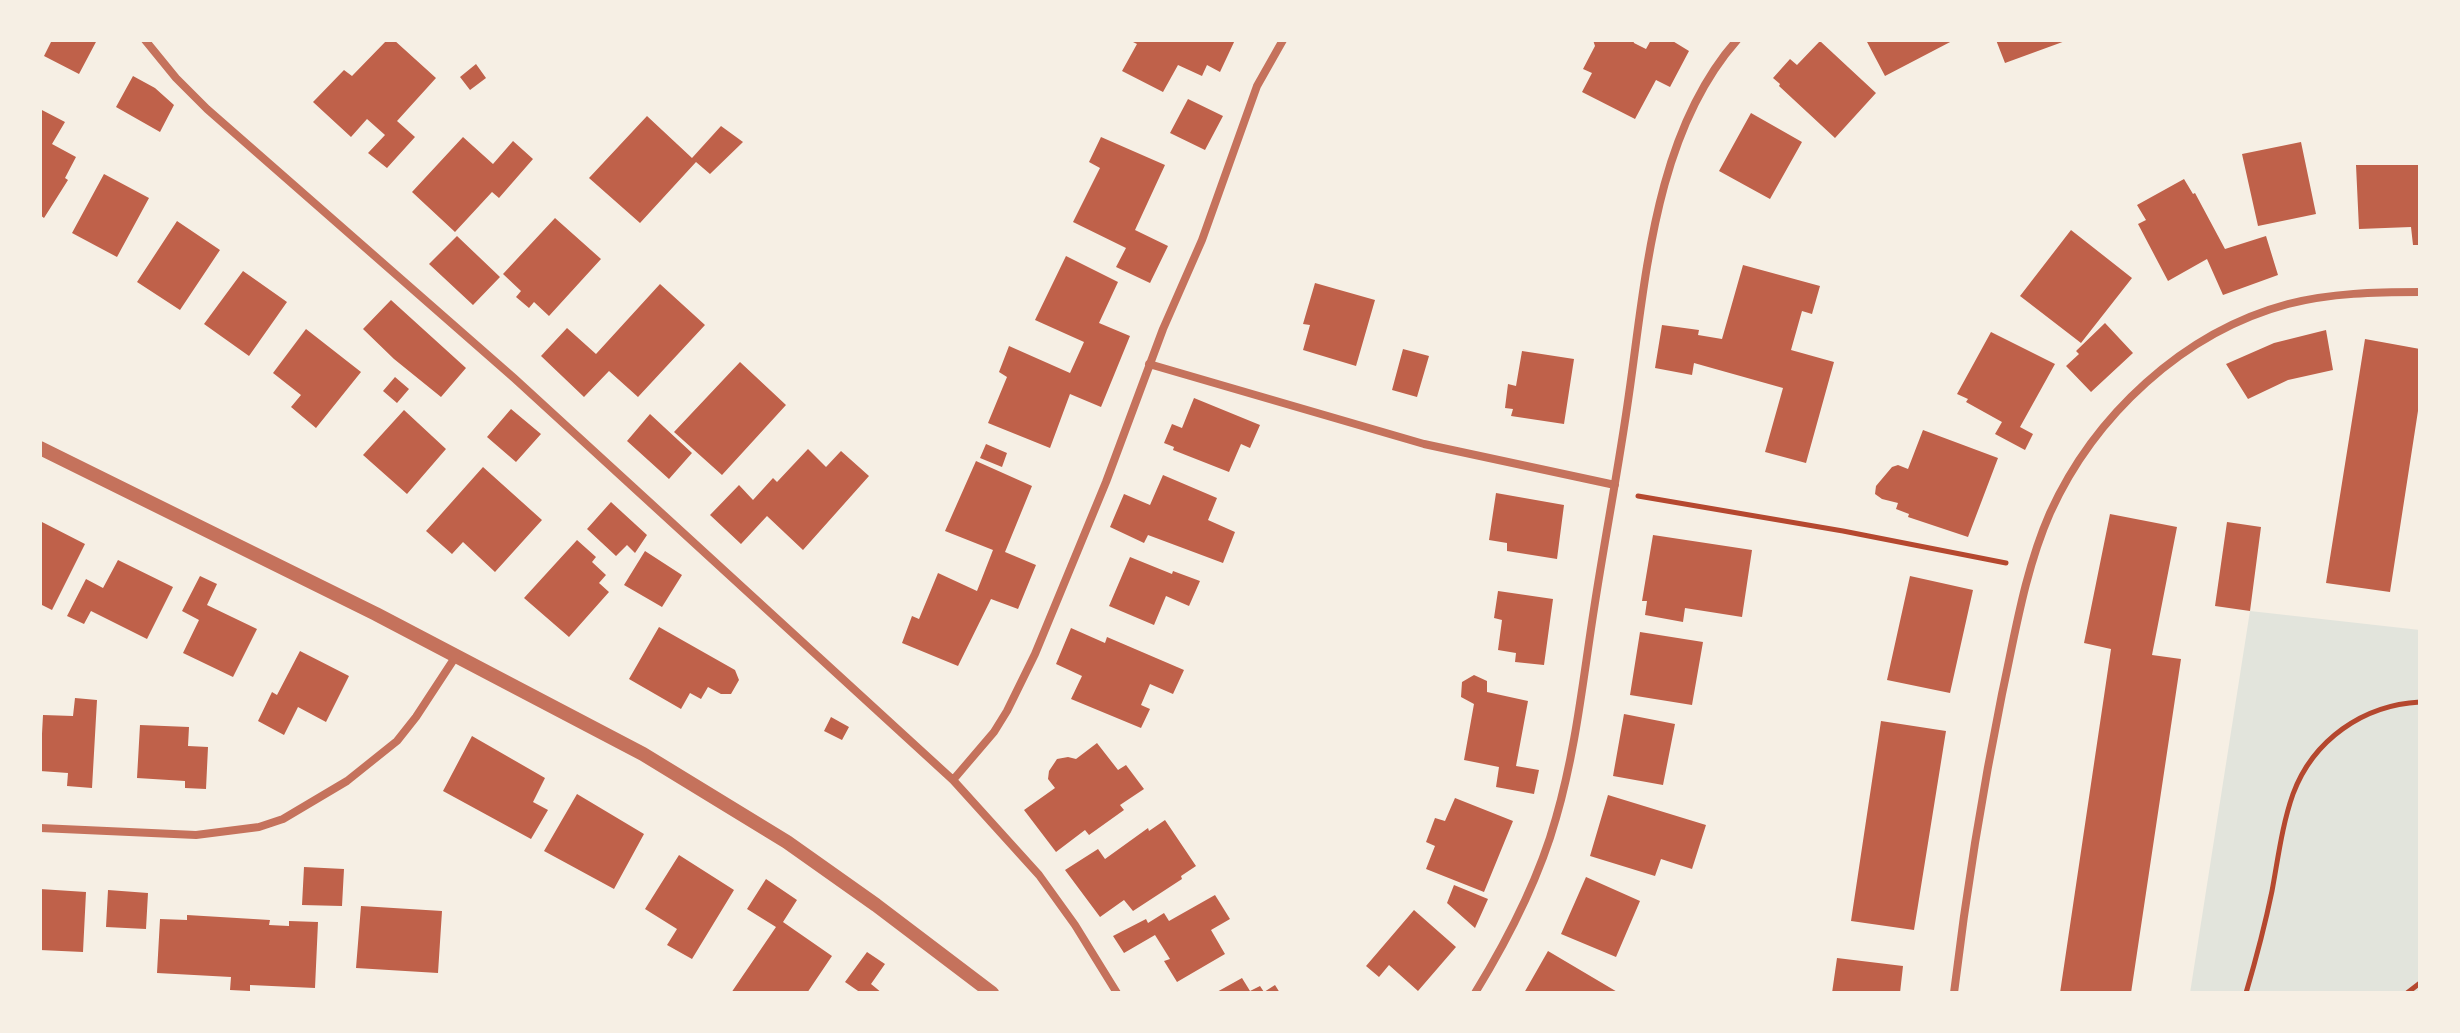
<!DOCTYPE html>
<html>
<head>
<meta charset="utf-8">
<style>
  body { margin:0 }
  #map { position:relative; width:2460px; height:1033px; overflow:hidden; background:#f6efe4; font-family:Quicksand,sans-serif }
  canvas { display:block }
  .frame { position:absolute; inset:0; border:42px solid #f6efe4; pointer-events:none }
</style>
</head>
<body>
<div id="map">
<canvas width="2460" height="1033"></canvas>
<div class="frame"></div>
</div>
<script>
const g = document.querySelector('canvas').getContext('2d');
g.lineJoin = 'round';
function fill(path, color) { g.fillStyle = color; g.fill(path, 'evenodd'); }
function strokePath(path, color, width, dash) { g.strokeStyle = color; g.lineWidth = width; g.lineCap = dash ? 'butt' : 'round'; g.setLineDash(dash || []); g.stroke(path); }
fill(new Path2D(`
  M2250,611L2420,630V993H2190Z`), '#e2e4dc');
fill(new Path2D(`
  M52,40H97L79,74L44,56Z
  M387,40H394L436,78L397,121L415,137L387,168L368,153L385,135L367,119L351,137L313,102L344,70L352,76Z
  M1129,40H1235L1220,72L1207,65L1202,76L1178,65L1163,92L1122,71L1137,44Z
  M1593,40H1633L1634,43L1646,49L1651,40H1671L1689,51L1670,87L1656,80L1635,119L1582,92L1592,73L1583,69L1595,46Z
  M1866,40H1954L1885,76Z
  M1996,40H2068L2005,63Z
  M1820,41L1876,93L1835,138L1779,86L1780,84L1773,78L1790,59L1797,65Z
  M476,64L486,78L470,90L460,77Z
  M133,76L155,88L174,105L160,132L116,107Z
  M1188,99L1223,116L1205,150L1170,133Z
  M40,109L65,122L52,144L76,157L65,178L68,180L44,218L40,215Z
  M1751,113L1802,142L1770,199L1719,171Z
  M647,116L692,158L721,126L743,142L710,174L696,162L640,223L589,178Z
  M463,137L493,164L513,141L533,159L499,198L492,192L455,232L412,192Z
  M1101,137L1165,165L1135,230L1168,246L1150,283L1116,267L1126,248L1073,222L1100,168L1089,162Z
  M2301,142L2316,214L2258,226L2242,154Z
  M2356,165H2419L2420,245H2413L2411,227L2359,229Z
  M104,174L149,198L117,257L72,233Z
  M2184,179L2193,194L2195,193L2225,249L2266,236L2278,275L2223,295L2207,259L2168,281L2138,224L2146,220L2137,205Z
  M555,218L601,259L549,316L534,302L529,308L516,297L521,291L503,274Z
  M177,221L220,250L180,310L137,282Z
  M2071,230L2132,278L2081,343L2020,296Z
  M457,236L500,277L473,305L429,264Z
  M1066,256L1118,282L1099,323L1130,336L1101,407L1070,394L1050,448L988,423L1007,377L999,372L1009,346L1070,373L1084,342L1035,320Z
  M1743,265L1820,286L1812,314L1802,311L1791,350L1834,362L1806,463L1765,452L1783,388L1694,363L1692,375L1655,368L1662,325L1699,330L1698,335L1722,339Z
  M243,271L287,302L249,356L204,324Z
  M1315,283L1375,300L1356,366L1303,350L1310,325L1303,324Z
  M660,284L705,325L638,397L609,371L584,397L541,356L567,328L596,354Z
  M391,300L466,368L441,397L394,359L363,329Z
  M2105,323L2133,353L2091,392L2066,366L2079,354L2076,351Z
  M306,329L361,372L316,428L291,407L301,395L273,373Z
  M2326,330L2333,370L2288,380L2248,399L2226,364L2274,343Z
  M1991,332L2055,364L2020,427L2033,434L2025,450L1995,434L2002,422L1966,402L1968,399L1957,394Z
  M2365,339L2420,349V398L2390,592L2326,583Z
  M1403,349L1429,356L1417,397L1392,390Z
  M1522,351L1574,359L1564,424L1511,416L1513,409L1505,408L1508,384L1516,386Z
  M740,362L786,405L722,475L674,432Z
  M395,377L409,389L397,403L383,391Z
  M1194,398L1260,425L1250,448L1241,444L1229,472L1173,450L1174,447L1164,443L1172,424L1182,428Z
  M511,409L541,434L516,462L487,437Z
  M404,410L446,449L407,494L363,455Z
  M650,414L692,453L669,479L627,441Z
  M1923,430L1998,458L1968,537L1908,517L1909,514L1896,509L1898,503L1882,499L1875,494L1876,486L1892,467L1898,465L1908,469Z
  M986,444L1007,453L1002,467L980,458Z
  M808,449L826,467L841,451L869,476L803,550L767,516L741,544L710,515L739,485L753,500L773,478L777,482Z
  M976,461L1032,486L1005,552L1036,565L1018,609L991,599L958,666L902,643L912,616L919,619L938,573L977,591L993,550L945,531Z
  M483,467L542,520L495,572L463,542L452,554L426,531Z
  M1163,475L1217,498L1208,520L1235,532L1223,563L1148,535L1144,543L1110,527L1124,494L1150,505Z
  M1496,493L1564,505L1557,559L1507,551V543L1489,540Z
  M611,502L647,535L635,553L627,545L616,556L587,529Z
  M2110,514L2177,527L2152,655L2181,659L2131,993H2060L2111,649L2084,643Z
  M40,521L85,544L52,610L40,604Z
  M2227,522L2261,527L2250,611L2215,606Z
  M1653,535L1752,550L1742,617L1685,608L1683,622L1645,615L1647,601H1642Z
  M577,540L596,557L592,562L606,575L599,583L609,592L569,637L524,598Z
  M645,551L682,575L662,607L624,585Z
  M1130,557L1172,574L1173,571L1200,581L1189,606L1166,596L1154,625L1109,606Z
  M118,560L173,587L147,639L91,611L84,624L67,616L86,579L103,588Z
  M200,576L217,584L207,605L257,629L233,677L183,653L199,620L182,611Z
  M1910,576L1973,590L1950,693L1887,680Z
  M1498,591L1553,599L1544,665L1515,662L1516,653L1498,650L1502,620L1494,618Z
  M659,627L735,670L739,680L731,694H721L708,687L701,699L690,693L681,709L629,679Z
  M1071,628L1105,643L1107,637L1184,670L1173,694L1150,684L1141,705L1150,709L1141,728L1071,699L1082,676L1056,664Z
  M1640,632L1703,642L1692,705L1630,695Z
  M300,651L349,676L326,722L298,707L284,735L258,721L272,692L277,695Z
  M1474,675L1487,681V692L1528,701L1516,766L1539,770L1534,794L1496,787L1499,767L1464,760L1474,704L1461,697L1462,682Z
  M75,698L97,700L92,788L67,786L68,773L40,771L43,715L73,716Z
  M1624,714L1675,724L1663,785L1613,776Z
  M831,717L849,727L842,740L824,731Z
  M1881,721L1946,731L1914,930L1851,921Z
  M140,725L189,727L188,746L208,747L206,789L185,788V781L137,778Z
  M472,736L545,778L533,802L548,810L531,839L443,791Z
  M1097,743L1118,770L1126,765L1144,789L1120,805L1124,810L1089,835L1085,830L1056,852L1024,810L1055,788L1048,779L1049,771L1057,759L1068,757L1076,759Z
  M577,794L644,834L614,889L544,851Z
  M1608,795L1706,825L1692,869L1661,859L1655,876L1590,856Z
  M1455,798L1513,821L1484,892L1426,869L1435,846L1426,842L1435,818L1445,821Z
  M1165,820L1196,866L1181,876L1182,879L1133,911L1124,900L1100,917L1065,870L1098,849L1105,859L1148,828L1149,831Z
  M679,855L734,890L692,959L667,945L677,929L645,909Z
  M304,867L344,869L342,906L302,905Z
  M1586,877L1640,901L1616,957L1561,934Z
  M766,879L797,900L783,922L832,956L807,993H731L776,927L747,909Z
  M1454,885L1488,899L1475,928L1447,903Z
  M40,889L86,892L83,952L40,950Z
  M108,890L148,893L146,929L106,927Z
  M1215,895L1230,919L1211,930L1225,954L1177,982L1164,961L1170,959L1155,935L1124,953L1113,936L1146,919L1148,923L1164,913L1169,921Z
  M361,906L442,911L438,973L356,968Z
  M1414,910L1456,947L1418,991L1389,965L1379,977L1366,966Z
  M187,915L270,920L269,925L289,926V921L318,922L315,988L250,985V991L230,990L231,977L157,973L160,919L187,920Z
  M1548,951L1619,993H1524Z
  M867,952L885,964L871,984L882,993H861L845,982Z
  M1837,958L1903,966L1900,993H1832Z
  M1242,978L1250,991L1260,986L1264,992L1275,985L1280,993H1215Z`), '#bf614a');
strokePath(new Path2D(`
  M1638,496L1843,531L2006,563
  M2246,993C2256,959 2265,925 2272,891C2278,859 2282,825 2293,794C2313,740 2363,705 2420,702
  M2407,993L2420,983`), '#b5482f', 5);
strokePath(new Path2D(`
  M145,40L176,78L207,109L514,378L953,780L1039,875L1075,925L1117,993
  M1149,364L1424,444L1615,485
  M953,780L994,732L1007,711L1035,654L1106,482L1163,329L1202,240L1257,86L1283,40
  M40,828L196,835L259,827L283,819L347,781L397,741L416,717L456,656
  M1475,993C1508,939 1539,879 1556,818C1576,749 1583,679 1594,609C1605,537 1619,466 1629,394C1646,276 1655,133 1737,40
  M1954,993C1966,893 1982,793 2002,694C2015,634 2025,570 2050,513C2094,416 2183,332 2288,304C2331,293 2376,292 2420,292`), '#c5725c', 8);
strokePath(new Path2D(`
  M40,448L376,614L643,754L787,842L876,905L992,993`), '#c5725c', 14);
</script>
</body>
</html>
